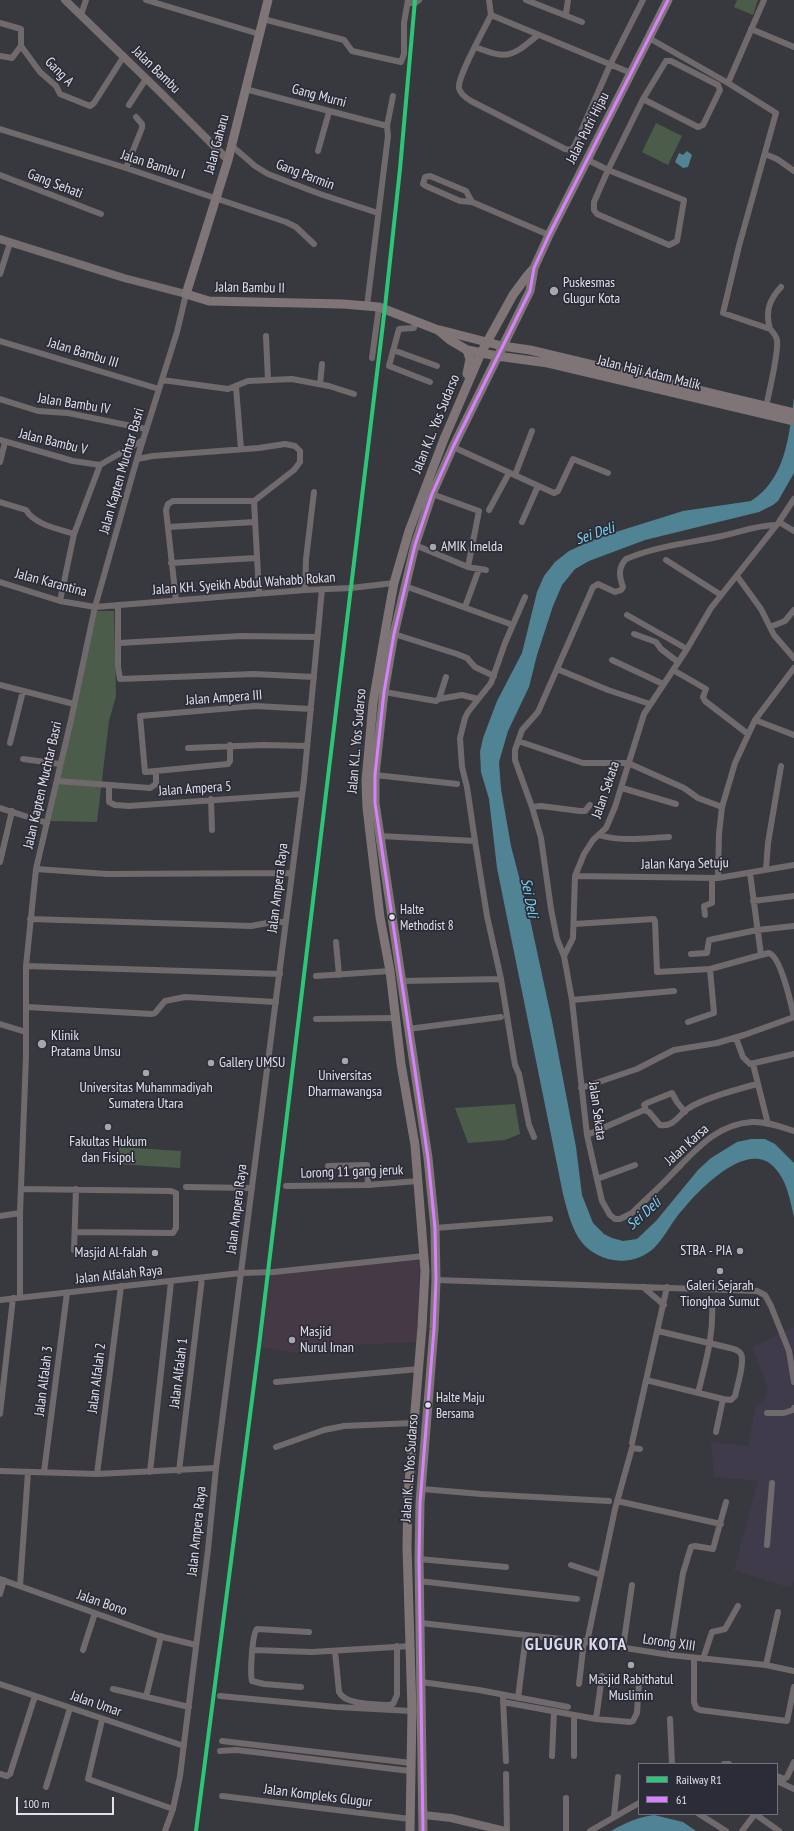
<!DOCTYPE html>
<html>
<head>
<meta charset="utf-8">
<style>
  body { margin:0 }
  #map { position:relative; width:794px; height:1831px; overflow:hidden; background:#38393f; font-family:"PT Sans Narrow",sans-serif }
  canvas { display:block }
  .legend { position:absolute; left:638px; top:1763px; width:140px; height:52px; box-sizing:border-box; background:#2b2c38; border:1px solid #73747f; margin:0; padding:5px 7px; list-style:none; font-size:12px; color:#e0e1e9 }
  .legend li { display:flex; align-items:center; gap:8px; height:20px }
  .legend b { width:20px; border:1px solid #73747f }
  .scale { position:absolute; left:16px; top:1797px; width:98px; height:18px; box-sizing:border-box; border:2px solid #e0e1e9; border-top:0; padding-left:5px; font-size:12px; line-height:14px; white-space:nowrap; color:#e0e1e9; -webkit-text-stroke:3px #2b2c38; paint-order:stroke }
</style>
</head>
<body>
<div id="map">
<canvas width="794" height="1831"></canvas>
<ul class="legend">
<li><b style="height:5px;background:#2dc577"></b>Railway R1</li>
<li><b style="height:5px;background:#d880ff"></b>61</li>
</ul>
<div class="scale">100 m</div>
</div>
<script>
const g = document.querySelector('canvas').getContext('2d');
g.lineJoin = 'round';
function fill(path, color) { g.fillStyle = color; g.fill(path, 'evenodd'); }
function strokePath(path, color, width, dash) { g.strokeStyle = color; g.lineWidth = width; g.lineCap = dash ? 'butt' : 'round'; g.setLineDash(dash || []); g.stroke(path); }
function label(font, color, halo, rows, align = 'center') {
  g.font = font + ' "PT Sans Narrow",sans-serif'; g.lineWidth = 3.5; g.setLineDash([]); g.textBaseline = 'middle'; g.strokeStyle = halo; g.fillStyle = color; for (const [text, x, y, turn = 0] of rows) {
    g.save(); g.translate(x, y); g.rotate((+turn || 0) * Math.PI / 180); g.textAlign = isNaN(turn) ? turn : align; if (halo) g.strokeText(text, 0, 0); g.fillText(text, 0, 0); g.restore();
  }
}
fill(new Path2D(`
  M420,1260L417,1342L354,1345L294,1353L262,1347L269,1275Z`), '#453946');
fill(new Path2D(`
  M794,1327V1580L791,1588L734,1570L758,1481L714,1477L711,1442L748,1446L756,1404H763L768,1388L752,1347Z`), '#3f3b4b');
fill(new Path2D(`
  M737,0H758L753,15L734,7Z
  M656,123L682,136L668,165L642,152Z
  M97,611H114L116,696L109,721L97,822L50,821Z
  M515,1104L520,1134L505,1140L468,1143L455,1108Z
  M119,1147L181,1151L180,1168L118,1164Z`), '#4b5c4b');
fill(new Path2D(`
  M687,151L692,155L688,167L683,168L675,162L679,153L683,155Z
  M794,398V473L778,501L773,505L759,512L645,540L589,561L575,569L562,585L553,606L537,655L529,687L508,731L499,762L501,789L511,846L530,919L552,1021L576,1147L582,1195L593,1223L604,1234L612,1238L623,1241L637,1239L656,1221L698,1170L711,1158L737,1142L751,1139H765L775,1144L794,1163V1217C790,1200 787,1180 774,1167C748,1140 702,1187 685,1207C673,1219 666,1236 654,1248C632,1269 594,1263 578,1237C570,1223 567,1209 563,1194L497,868L489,799L481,772L480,752L483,738L497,701L522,653L537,592L544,576L555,562L569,551L593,540L619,531L683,511L751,501C786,479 789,435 794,398Z
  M654,1815L683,1822L696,1831H611C625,1823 638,1817 654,1815Z`), '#508393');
strokePath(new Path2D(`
  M146,0L259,34
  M489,0L491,15
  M526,0L582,22
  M408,3H415L419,0
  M566,14L568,0
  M81,15L86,0
  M491,15C485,28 457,77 459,88C460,94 466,98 471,101L565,149L571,150L575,145L610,65L643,0
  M491,15L631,73
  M263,19L344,40L352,51L401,62L404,54V23L408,0
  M0,23L21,29V46L40,72L56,86L60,94L90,106L94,103L124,56
  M751,29L794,47
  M649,38L728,83L776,113L739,246L723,313L770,329C773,332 776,336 777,340C779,352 769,392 766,407
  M475,47C509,60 511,57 538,35
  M0,56L12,58L21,46
  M728,83L764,0
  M245,89L387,126
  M129,105L146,79
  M0,129L126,168L286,222L296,227L314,244
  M232,146L255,166L268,174L320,194L378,213
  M318,151L329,112
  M765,154L777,159L794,171
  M588,160L608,170L684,200L677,241L669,245L597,214L594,210V202L608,170L643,99L666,61H671L718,85L720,90L703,125L698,127L643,99
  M126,168L142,128V124L136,117
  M0,175L101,214
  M472,202L466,191L430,176L425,177L423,184L426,186L460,201L472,202L549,235
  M0,274L10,243
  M367,306L388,136L387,126L393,96
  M416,321L414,328L399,329L389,366L430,382
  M770,329C765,312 769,300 781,287
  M266,336L268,380
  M0,341L159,389
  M393,350L437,366
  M372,358L379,307
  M162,380L228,389L248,381L292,379L329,386L354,394
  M320,384L322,364
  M236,387L241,449
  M0,399L38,411L68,413L146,429
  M0,440L73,461L100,465
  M453,447L554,493L558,491L573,459L608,473
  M137,459L153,456L259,448L285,444L295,446L300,451V462L294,470L254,501L259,593
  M0,462L5,442
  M515,475L532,431
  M432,494L479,511L468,567
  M794,499L779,522L711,608L687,649L644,714L615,807L606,828L593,840L584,854L575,876L573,938L564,956L572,1000L587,1135L602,1201L610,1215L615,1219H620L632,1213C645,1200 659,1188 672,1174C695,1151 716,1124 752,1122C766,1121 781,1127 794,1131
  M0,502L26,510C35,525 59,529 74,534
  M489,510L509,473
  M522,522L538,486
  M779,522L794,531
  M168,527L255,522
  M415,545L468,567L486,570
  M666,560L721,595
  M171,563L256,558
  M737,576L761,609L774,635L794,658
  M0,582L60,601L95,607L305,590L351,588L394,583
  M405,586L513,625
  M305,590L306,559L314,492
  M176,600L166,510L168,504L173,501H254
  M60,601L74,534L100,465L143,440
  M118,605V667L120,679L254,674L314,677
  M465,607L479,569
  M627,615L687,649
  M770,627L785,621L794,610
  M394,634L457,654L467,658L475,667L494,676
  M634,634L656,642L661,649L678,662
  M119,643L241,636L317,637
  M612,660L663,684
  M557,669L608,690L650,704
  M673,670L706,689L703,697L705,701L748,734
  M0,685L74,704
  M384,692L436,701L439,699L446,677
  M439,699L462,695L478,699
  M755,720L794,735
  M518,741L583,763H628L684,788L698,798L722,807
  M10,743L23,691
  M230,745V761L228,764L145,772L140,716L255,706L311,709
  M188,748L263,745L307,746
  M23,759L60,764
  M375,775L457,784
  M57,781L150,788L156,784V771
  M109,785V802L115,805L129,806L302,794
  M622,788L676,804
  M211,799L212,830
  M532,807L541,806L580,811H585L590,805
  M0,808L47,823
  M599,835C622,842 646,838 669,837
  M380,836L475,841L467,787L462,767L460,738L465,718L468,712L491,683L505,643L525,597
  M0,862L12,811
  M36,869L107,874L292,873
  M766,869L768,843L781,766
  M575,876L718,878L794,865
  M718,878L719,834L722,807L735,763L755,720L794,668
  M753,901L794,896
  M705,915L704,906L712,903V878
  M30,919L251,926L273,922H285
  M574,924L654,919L655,921L657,972L710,969L761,955L750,873
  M336,942L339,975
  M691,954L707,953L709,940L757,930L794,926
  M761,955L769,953C781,957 791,1004 794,1017
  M564,956L557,939L551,909L541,838L532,807L515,760V750L522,730L538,712L593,587L598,584L615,592L621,590L623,587C619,576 618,568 626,559C656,546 690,543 722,536C741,532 757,525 776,525
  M26,966L280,974
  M316,976L390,971
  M501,979L515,1065L519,1074L529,1125L534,1137
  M402,981L501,979L487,916L475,841
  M572,1000L674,991
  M27,1007L152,1014L155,1013L165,1001L185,997L276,1002
  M316,1019L395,1018
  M688,1022L714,1013L710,969
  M0,1024L26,1032
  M408,1029L501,1017
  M736,1038L743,1057L750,1064L794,1054
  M753,1064L768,1124
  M581,1088L637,1069L674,1050L717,1043L744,1035L794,1017
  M646,1110L644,1105L647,1103L672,1093L677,1102L685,1112
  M587,1135L644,1110L649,1112L660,1125C675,1127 679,1114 689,1108C704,1098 738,1089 757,1084
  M328,1166L367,1165L368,1185
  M597,1179L635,1165
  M286,1186L368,1185L418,1181
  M186,1187L252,1188
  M21,1189L171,1191L176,1193V1228L173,1233L75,1232
  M0,1216L20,1213
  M435,1228L550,1219
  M74,1250L76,1189
  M436,1280L757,1291L765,1295L771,1306L789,1351L794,1382
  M643,1287L664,1305
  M20,1297V1213L26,1056V966L36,869L71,720L95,607L137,459L177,332L186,294
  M0,1300L241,1273L274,1272L424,1256
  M658,1331L730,1348C734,1349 739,1350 741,1354C745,1361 737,1387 735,1396L731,1400L723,1399
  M646,1380L723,1399L716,1432
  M276,1382L419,1369
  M698,1393C706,1361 714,1335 712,1302
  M767,1413H784L793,1410L794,1408
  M0,1414L13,1298
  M632,1443L667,1287
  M276,1447L324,1430L344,1426L413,1423
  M0,1471L97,1474L216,1468
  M179,1471L202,1278
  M44,1472L67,1293
  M150,1472L171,1282
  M97,1474L121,1286
  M422,1489L481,1494L609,1501
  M617,1501L721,1524
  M767,1545L772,1483
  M419,1559L506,1567
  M571,1565L601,1575
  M0,1579L159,1636L196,1645
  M419,1581L577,1599
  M20,1586L28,1472
  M0,1594L4,1580
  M421,1623L587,1642L670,1655L766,1665L794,1671
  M587,1642L615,1509L632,1448L640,1449
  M623,1648L632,1585
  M83,1650L95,1613
  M253,1650L312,1652L411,1646
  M335,1651L339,1692C345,1705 375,1704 389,1705L393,1704L397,1695V1646
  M670,1655L683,1573L691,1547L695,1546L713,1549L726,1502
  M694,1658V1702L696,1708L700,1710L787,1721L794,1687
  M703,1659L712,1632L725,1629L738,1606
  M766,1665L778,1612
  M421,1682L479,1690L568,1707
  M0,1684L184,1746
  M579,1684L584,1641
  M301,1687L264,1684L252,1681C250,1673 252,1634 257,1629L309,1632
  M113,1689L189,1707
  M220,1696L336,1707L412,1711
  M146,1697L161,1636
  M518,1698L526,1635
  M503,1699L506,1761
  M503,1702L596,1719L630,1722L633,1721L637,1713L639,1682
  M574,1715V1756
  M596,1719L602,1676
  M670,1719L672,1764
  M102,1720L88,1779L173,1809
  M222,1741L411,1763
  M220,1751L236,1750L254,1752L410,1771
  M552,1756L554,1711
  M724,1764H729
  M0,1774L7,1776L10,1774L35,1696
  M506,1774L507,1831
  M777,1776L784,1779L787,1777L794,1762
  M777,1781L794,1789
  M46,1787L70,1708
  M222,1796L410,1819
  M699,1814L726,1831
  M755,1814L779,1831
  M614,1816L618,1777
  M165,1831L173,1809L180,1776L208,1550L216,1468L304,780L322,589
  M566,1831V1798
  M590,1831L639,1803
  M742,1831L755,1814`), '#716a6c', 6);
strokePath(new Path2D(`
  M65,0L160,92L228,160
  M0,239L124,278L186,294
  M424,1815L451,1818L505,1831`), '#766e6f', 8);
strokePath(new Path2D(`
  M268,0L228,160L186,294L209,301L343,304L379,307L438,330L450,340L467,350L497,356L548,363L794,421
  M440,330L502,346L530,350L794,413
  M467,350L470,359L467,374
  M410,1831L412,1711L407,1547L408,1495L422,1327L425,1271L415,1145L401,1064L390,971L380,917L367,808L366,781L373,703L386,627L394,583L409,531L444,439L481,353L513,295L527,276L534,268
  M423,1831L419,1559L420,1503L434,1329L436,1280L435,1228L428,1158L375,803V775L384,692L394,634L415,545L432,494L453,447L530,291L534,268L549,235L668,0`), '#7f7576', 9);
strokePath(new Path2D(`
  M423,1831L419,1559L420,1503L434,1329L436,1280L435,1228L428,1158L375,803V775L384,692L394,634L415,545L432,494L453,447L530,291L534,268L549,235L668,0`), '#d880ff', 3);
strokePath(new Path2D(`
  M196,1831L259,1346L385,307L400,169L415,0`), '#2dc577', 4);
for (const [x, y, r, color] of [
  [554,291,5,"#a5a6ae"],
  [433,547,4,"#a5a6ae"],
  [392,917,3.5,"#e0e1e9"],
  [42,1044,5,"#a5a6ae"],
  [345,1061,4,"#a5a6ae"],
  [211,1063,4,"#a5a6ae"],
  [146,1073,4,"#a5a6ae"],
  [108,1127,4,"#a5a6ae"],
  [740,1251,4,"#a5a6ae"],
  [155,1253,4,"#a5a6ae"],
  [720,1271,4,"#a5a6ae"],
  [292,1340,4,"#a5a6ae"],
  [428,1405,3.5,"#e0e1e9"],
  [631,1665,4,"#a5a6ae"]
]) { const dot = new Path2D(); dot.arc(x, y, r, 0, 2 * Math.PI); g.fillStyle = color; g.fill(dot); strokePath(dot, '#2b2c38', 1.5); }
label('13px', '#e0e1e9', '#2b2c38', [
  ["Halte",400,910],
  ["Methodist 8",400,926],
  ["Halte Maju",436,1398],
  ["Bersama",436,1414]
], 'left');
label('14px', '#e0e1e9', '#2b2c38', [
  ["Jalan Bambu",156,70,44],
  ["Gang A",59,72,46],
  ["Gang Murni",319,96,15],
  ["Jalan Putri Hijau",588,128,-63],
  ["Jalan Gaharu",217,144,-75],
  ["Jalan Bambu I",153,165,18],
  ["Gang Parmin",305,175,21],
  ["Gang Sehati",55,184,21],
  ["Jalan Bambu II",250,288,1],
  ["Jalan Bambu III",83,353,17],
  ["Jalan Haji Adam Malik",649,373,14],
  ["Jalan Bambu IV",74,404,9],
  ["Jalan K.L. Yos Sudarso",436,424,-68],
  ["Jalan Bambu V",53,442,14],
  ["Jalan Kapten Muchtar Basri",122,471,-74],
  ["Jalan Karantina",51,583,15],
  ["Jalan KH. Syeikh Abdul Wahabb Rokan",244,584,-4],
  ["Jalan Ampera III",224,698,-4],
  ["Jalan K.L. Yos Sudarso",357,741,-85],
  ["Jalan Kapten Muchtar Basri",43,785,-77],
  ["Jalan Ampera 5",195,789,-4],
  ["Jalan Sekata",606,790,-71],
  ["Jalan Karya Setuju",685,864,-1],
  ["Jalan Ampera Raya",278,888,-83],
  ["Jalan Sekata",597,1111,82],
  ["Jalan Karsa",687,1145,-42],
  ["Lorong 11 gang jeruk",352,1172,-2],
  ["Jalan Ampera Raya",237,1209,-83],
  ["Jalan Alfalah Raya",119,1275,-6],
  ["Jalan Alfalah 1",179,1373,-83],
  ["Jalan Alfalah 2",97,1378,-83],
  ["Jalan Alfalah 3",44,1381,-83],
  ["Jalan K. L. Yos Sudarso",410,1468,-86],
  ["Jalan Ampera Raya",197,1531,-84],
  ["Jalan Bono",102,1603,19],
  ["Lorong XIII",669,1643,8],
  ["Jalan Umar",96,1704,19],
  ["Jalan Kompleks Glugur",318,1796,7]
]);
label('14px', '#e0e1e9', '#2b2c38', [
  ["Puskesmas",563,283],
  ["Glugur Kota",563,299],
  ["AMIK Imelda",441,547],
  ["Klinik",51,1036],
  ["Pratama Umsu",51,1052],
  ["Gallery UMSU",219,1063],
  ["Universitas",345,1076,"center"],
  ["Dharmawangsa",345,1092,"center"],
  ["Universitas Muhammadiyah",146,1088,"center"],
  ["Sumatera Utara",146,1104,"center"],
  ["Fakultas Hukum",108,1142,"center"],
  ["dan Fisipol",108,1158,"center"],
  ["STBA - PIA",732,1251,"right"],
  ["Masjid Al-falah",147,1253,"right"],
  ["Galeri Sejarah",720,1286,"center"],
  ["Tionghoa Sumut",720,1302,"center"],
  ["Masjid",300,1332],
  ["Nurul Iman",300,1348],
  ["Masjid Rabithatul",631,1680,"center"],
  ["Muslimin",631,1696,"center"]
], 'left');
label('italic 15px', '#7ad4ef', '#2b2c38', [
  ["Sei Deli",595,534,-19],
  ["Sei Deli",529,898,79],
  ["Sei Deli",644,1214,-42]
]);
g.letterSpacing = '1px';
label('bold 18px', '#d9daeb', '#2b2c38', [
  ["GLUGUR KOTA",576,1645]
]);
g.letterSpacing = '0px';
</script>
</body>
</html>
